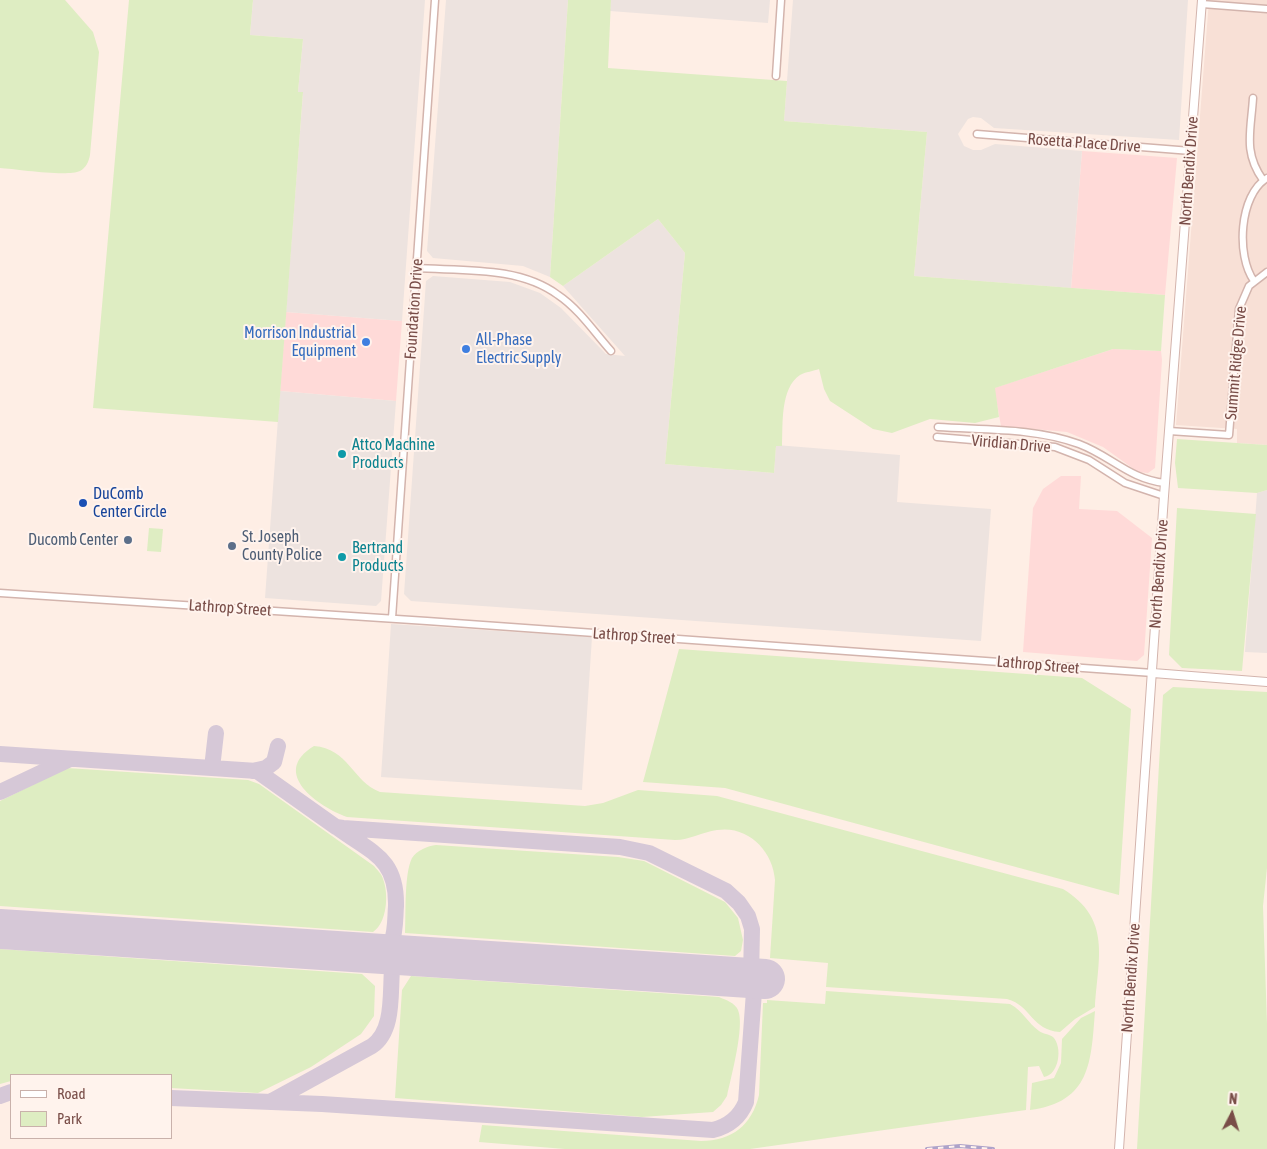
<!DOCTYPE html>
<html>
<head>
<meta charset="utf-8">
<style>
  body { margin:0 }
  #map { position:relative; width:1267px; height:1149px; overflow:hidden; background:#feeee5; font-family:"Asap Condensed",sans-serif }
  canvas { display:block }
  .legend { position:absolute; left:10px; top:1074px; width:162px; height:65px; box-sizing:border-box; background:#fff3ed; border:1px solid #c9b1ab; margin:0; padding:6px 9px; list-style:none; font-size:15px; color:#794d48 }
  .legend li { display:flex; align-items:center; gap:10px; height:25px }
  .legend b { width:25px; border:1px solid #c9b1ab }
  .north { position:absolute; left:1207px; top:1089px; width:50px; height:50px; -webkit-text-stroke:4px #fff3ed; paint-order:stroke; rotate:5deg; font-size:14px; font-weight:700; line-height:20px; text-align:center; color:#794d48 }
  .north::after { content:''; display:block; margin:auto; width:18px; height:22px; background:#794d48; clip-path:polygon(50% 0,100% 100%,50% 72%,0 100%) }
</style>
</head>
<body>
<div id="map">
<canvas width="1267" height="1149"></canvas>
<ul class="legend">
<li><b style="height:6px;background:#fff"></b>Road</li>
<li><b style="height:14px;background:#deedc2"></b>Park</li>
</ul>
<div class="north">N</div>
</div>
<script>
const g = document.querySelector('canvas').getContext('2d');
g.lineJoin = 'round';
function fill(path, color) { g.fillStyle = color; g.fill(path, 'evenodd'); }
function strokePath(path, color, width, dash) { g.strokeStyle = color; g.lineWidth = width; g.lineCap = dash ? 'butt' : 'round'; g.setLineDash(dash || []); g.stroke(path); }
function label(font, color, halo, rows, align = 'center') {
  g.font = font + ' "Asap Condensed",sans-serif'; g.lineWidth = 4; g.setLineDash([]); g.textBaseline = 'middle'; g.strokeStyle = halo; g.fillStyle = color; for (const [text, x, y, turn = 0] of rows) {
    g.save(); g.translate(x, y); g.rotate((+turn || 0) * Math.PI / 180); g.textAlign = isNaN(turn) ? turn : align; if (halo) g.strokeText(text, 0, 0); g.fillText(text, 0, 0); g.restore();
  }
}
fill(new Path2D(`
  M1209,0H1267V445L1237,443V429L1176,425Z`), '#f8e0d6');
fill(new Path2D(`
  M1082,151L1177,158L1165,295L1071,288Z
  M286,312L402,321L396,401L280,391Z
  M1113,349L1161,351L1162,360L1155,468L1148,473L1138,472L1103,447L1067,432L1001,426L994,388Z
  M1061,476H1081L1079,509L1117,511L1152,538L1144,655L1137,661L1023,652L1033,508L1043,489Z`), '#ffdad8');
fill(new Path2D(`
  M253,0H425L402,321L286,312L303,93L298,92L303,39L250,35Z
  M446,0H568L550,277L523,266L433,258L427,251Z
  M611,0H770L768,23L610,11Z
  M793,0H1188L1179,140L994,128L981,118L973,117L968,119L958,134L964,146L973,150H981L995,144L1082,151L1071,288L914,276L927,132L784,121Z
  M658,219L685,253L665,464L774,473L776,445L900,455L897,502L991,509L981,641L411,601L404,594L426,281L433,276L510,282L540,293L561,308L606,354L625,356L563,286Z
  M280,391L396,401L381,601L376,606L265,598Z
  M1267,490V653L1245,652L1257,493Z
  M391,624L592,637L582,790L381,777Z`), '#ede3df');
fill(new Path2D(`
  M0,0H65L93,32L99,52L90,155C89,161 86,168 80,171C67,177 16,169 0,168Z
  M129,0H253L250,35L303,39L298,92H303L278,422L93,408Z
  M568,0H611L608,68L787,81L784,121L927,132L914,276L1165,295L1161,351L1113,349L995,388L999,417L975,423L930,419L892,433L873,429L830,401L824,389L819,369C814,371 805,372 800,375C780,388 783,425 782,446H776L774,473L665,464L685,253L658,219L563,286L550,277Z
  M1177,439L1267,445V490L1257,493L1178,488L1175,463Z
  M1177,508L1256,514L1242,671L1182,668L1169,655Z
  M149,528L163,529L161,552L147,551Z
  M679,649L1082,678L1131,709L1119,895L725,788L643,782Z
  M1173,687L1267,692V868L1263,906L1267,1024V1149H1137L1163,695Z
  M314,746C348,748 353,782 380,792L585,806L603,803L638,790L717,796L1063,889C1112,919 1098,958 1095,1007L1075,1019L1060,1032C1031,1030 1032,1006 1007,999L826,987L828,963L770,958L775,880C773,851 748,825 717,830C702,832 690,840 675,840L347,817C319,807 269,773 314,746Z
  M67,768L248,780L259,784L374,866C377,870 382,874 383,879C389,894 387,923 373,932L0,906V801Z
  M436,845L618,857L644,861L725,902L738,918L743,940L741,951L735,956L405,933C406,914 404,874 412,858C417,850 428,846 436,845Z
  M0,949L362,974L375,986L374,1016L361,1034L311,1067L258,1093L171,1088V1075H11V1081L0,1084Z
  M411,976L719,997C726,1000 735,1003 738,1010C745,1026 731,1077 727,1096L721,1105L713,1112L642,1117L395,1098L402,990Z
  M826,991L1010,1004C1023,1011 1028,1023 1039,1031C1043,1034 1049,1034 1053,1037C1063,1047 1059,1075 1044,1077L1039,1066L1028,1067L1026,1110L750,1149H565L479,1142L482,1125L701,1141C732,1141 752,1125 759,1095L763,1003H767V1000L825,1004Z
  M1095,1011C1091,1062 1091,1102 1030,1110L1032,1083L1054,1078L1061,1063L1062,1039L1081,1018Z`), '#deedc2');
strokePath(new Path2D(`
  M0,754L257,771L336,827L343,828L620,847L649,853L726,891L739,903L748,916L752,929L751,978
  M212,768L216,733
  M252,771L266,768L274,762L278,746
  M0,792L70,759
  M338,828C372,853 397,858 396,906C395,918 396,931 391,944L368,954
  M0,1096L11,1092
  M171,1098L322,1104L713,1130C729,1126 740,1117 746,1102L755,978
  M270,1102L372,1046C394,1031 390,995 392,970L385,962L368,954`), '#d6c8d7', 16);
strokePath(new Path2D(`
  M0,929L765,979`), '#d6c8d7', 40);
const minor = new Path2D(`
  M1202,4L1267,9
  M776,76L781,0
  M1253,98C1251,131 1243,152 1263,180
  M977,134L1191,151
  M416,268C463,271 519,266 558,295C579,309 595,333 611,351
  M1254,281C1236,256 1239,195 1267,178
  M938,427C984,430 1036,428 1079,444C1111,456 1129,479 1165,483
  M1169,431L1229,435L1239,309L1249,286L1267,272
  M937,437L1055,447L1089,460L1125,483L1164,496
  M0,593L427,621L1153,673
  M392,618L435,0`);
const tertiary = new Path2D(`
  M1153,673L1267,682
  M1119,1149L1164,496L1202,0`);
strokePath(minor, '#d3b4ad', 9);
strokePath(tertiary, '#d3b4ad', 10);
strokePath(minor, '#fff', 6);
strokePath(tertiary, '#fff', 8);
const rail = new Path2D(`
  M927,1149L960,1146L993,1149`);
strokePath(rail, '#ada2c9', 4);
strokePath(rail, '#fff3ed', 2, [5.5]);
for (const [x, y, r, color] of [
  [366,342,5,"#3f7fe0"],
  [466,349,5,"#3f7fe0"],
  [342,454,5,"#0f9aa8"],
  [83,503,5,"#1a4fb4"],
  [128,540,5,"#5c6f8a"],
  [232,546,5,"#5c6f8a"],
  [342,557,5,"#0f9aa8"]
]) { const dot = new Path2D(); dot.arc(x, y, r, 0, 2 * Math.PI); g.fillStyle = color; g.fill(dot); strokePath(dot, '#fff3ed', 2); }
label('16px', '#794d48', '#fff3ed', [
  ["Rosetta Place Drive",1084,143,4],
  ["North Bendix Drive",1189,171,-86],
  ["Foundation Drive",414,309,-86],
  ["Summit Ridge Drive",1236,363,-85],
  ["Viridian Drive",1011,444,5],
  ["North Bendix Drive",1159,574,-86],
  ["Lathrop Street",230,608,4],
  ["Lathrop Street",634,636,4],
  ["Lathrop Street",1038,665,5],
  ["North Bendix Drive",1131,978,-86]
]);
label('16px', '#366cbe', '#fff3ed', [
  ["Morrison Industrial",356,333],
  ["Equipment",356,351],
  ["All-Phase",476,340,"left"],
  ["Electric Supply",476,358,"left"]
], 'right');
label('16px', '#0d838f', '#fff3ed', [
  ["Attco Machine",352,445],
  ["Products",352,463],
  ["Bertrand",352,548],
  ["Products",352,566]
], 'left');
label('16px', '#164399', '#fff3ed', [
  ["DuComb",93,494],
  ["Center Circle",93,512]
], 'left');
label('16px', '#4e5e75', '#fff3ed', [
  ["St. Joseph",242,537],
  ["County Police",242,555],
  ["Ducomb Center",118,540,"right"]
], 'left');
</script>
</body>
</html>
